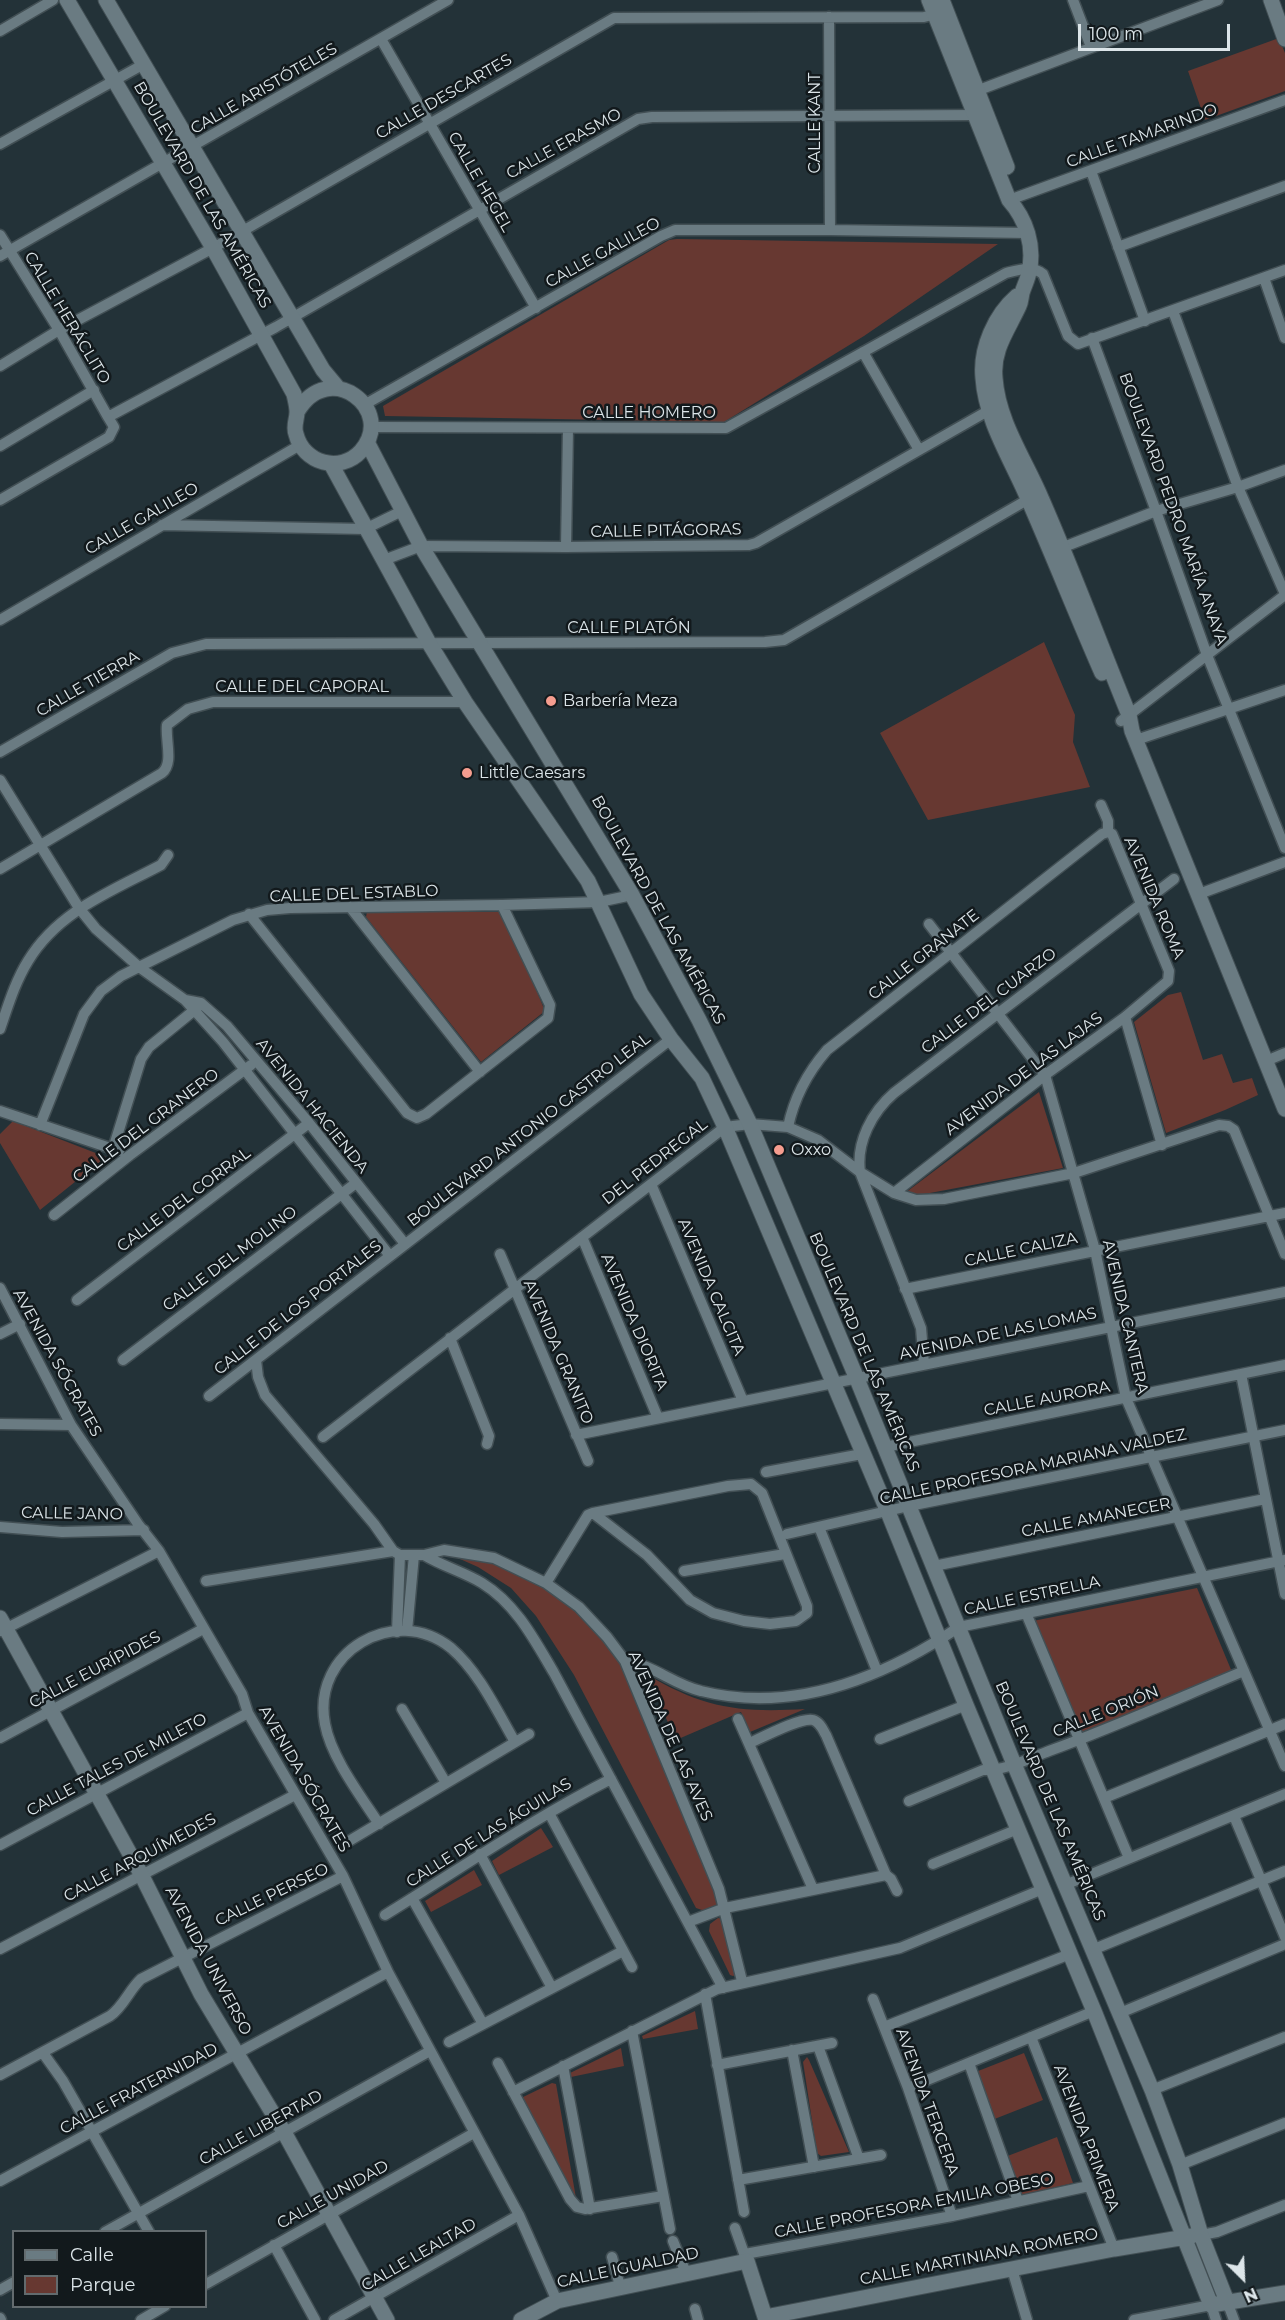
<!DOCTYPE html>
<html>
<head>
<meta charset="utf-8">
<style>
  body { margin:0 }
  #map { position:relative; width:1285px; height:2320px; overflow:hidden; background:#233238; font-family:Montserrat,sans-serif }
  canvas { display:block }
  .legend { position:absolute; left:12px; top:2230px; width:195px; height:78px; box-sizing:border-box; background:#12191c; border:2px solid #636b6e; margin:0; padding:8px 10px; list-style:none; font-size:18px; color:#dce5e9 }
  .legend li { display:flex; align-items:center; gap:12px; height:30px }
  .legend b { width:30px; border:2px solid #636b6e }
  .north { position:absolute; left:1213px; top:2248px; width:60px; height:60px; -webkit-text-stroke:4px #12191c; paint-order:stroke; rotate:156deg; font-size:16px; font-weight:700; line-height:24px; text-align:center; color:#dce5e9 }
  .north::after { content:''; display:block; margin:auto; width:21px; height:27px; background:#dce5e9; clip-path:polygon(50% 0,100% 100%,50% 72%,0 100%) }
  .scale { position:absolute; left:1078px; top:24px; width:152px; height:27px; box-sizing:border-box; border:3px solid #dce5e9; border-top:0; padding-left:8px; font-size:18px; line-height:21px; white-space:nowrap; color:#dce5e9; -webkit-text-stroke:4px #12191c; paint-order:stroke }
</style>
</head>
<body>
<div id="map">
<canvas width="1285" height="2320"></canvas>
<ul class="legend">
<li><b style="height:8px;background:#6a7b82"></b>Calle</li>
<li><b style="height:16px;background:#673831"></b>Parque</li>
</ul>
<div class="north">N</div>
<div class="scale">100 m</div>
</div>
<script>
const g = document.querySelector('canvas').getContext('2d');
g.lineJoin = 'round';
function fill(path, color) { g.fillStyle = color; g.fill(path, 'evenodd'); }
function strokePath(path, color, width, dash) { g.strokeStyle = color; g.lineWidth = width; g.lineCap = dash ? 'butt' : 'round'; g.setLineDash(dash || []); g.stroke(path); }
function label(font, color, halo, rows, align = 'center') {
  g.font = font + ' Montserrat,sans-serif'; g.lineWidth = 5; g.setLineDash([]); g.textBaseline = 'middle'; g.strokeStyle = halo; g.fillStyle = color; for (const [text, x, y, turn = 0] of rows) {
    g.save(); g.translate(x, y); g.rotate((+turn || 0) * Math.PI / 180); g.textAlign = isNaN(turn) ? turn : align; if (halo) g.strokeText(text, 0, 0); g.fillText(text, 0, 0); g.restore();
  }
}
fill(new Path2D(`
  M1279,38L1285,53V91L1205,120L1188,71Z
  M677,239L998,244L864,336L724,422L385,416L383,406L669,240Z
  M1044,642L1075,715L1073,742L1090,787L928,820L880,733Z
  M367,912H504L545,1011L481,1062L366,917Z
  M1181,992L1203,1060L1222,1054L1233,1083L1252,1078L1258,1095L1225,1110L1166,1133L1134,1022L1168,995Z
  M1039,1092L1063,1168L914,1196L905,1193Z
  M13,1121L106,1157L40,1210L0,1143V1134Z
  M478,1557L519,1572L556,1591L612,1640L722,1900L715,1908L705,1911L696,1908L574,1675L536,1616L511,1588L478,1567L460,1559Z
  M1197,1588L1232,1672L1079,1734L1033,1621Z
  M646,1674C703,1708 739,1713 805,1709L750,1732L741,1712L676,1740Z
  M541,1828L553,1847L499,1875L492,1861Z
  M474,1870L482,1885L431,1912L425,1901Z
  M718,1918L724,1919L736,1975L733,1976L730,1975L709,1931L710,1924Z
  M695,2011L698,2029L643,2039L642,2036Z
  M621,2048L624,2066L571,2077L570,2073Z
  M1024,2053L1043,2100L992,2120L973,2073Z
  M807,2057L809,2060L849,2152L821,2156L817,2153L803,2062Z
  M552,2083L556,2084L576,2198L573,2196L521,2098Z
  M1057,2137L1073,2183L1019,2196L1005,2157Z`), '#673831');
const street = new Path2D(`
  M1073,0L1091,47
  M829,17L830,230
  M0,31L53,0
  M381,39L536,308
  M971,93L1218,0
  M0,144L144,64
  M1091,171L1145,321
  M1009,200L1285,100
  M0,235L59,330L108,417
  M1118,247L1285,186
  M0,256L448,0
  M1264,278L1285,338
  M1173,311L1238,487L1285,594
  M1092,338L1156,511L1207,655L1285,848
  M863,352L919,450
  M0,366L59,330L213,248L614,18L924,17L940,13
  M364,405L661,236L675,230H830L1028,233
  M371,427L726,428L1006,273C1018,270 1033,265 1043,274L1068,336L1078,344L1285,270
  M0,446L94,390
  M0,500L109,437L114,427L108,417L276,327L638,119L652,117L975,115
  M162,525L365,529L402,511
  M566,547L568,429
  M1056,550L1156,511L1238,487L1285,470
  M384,560L421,546L566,547L749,545L756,543L993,408
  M0,620L300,445
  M1121,721L1285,595
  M1136,740L1285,690
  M0,752L172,653L206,644L765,642L784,640L1034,496
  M0,780L79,908L96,929L139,967L185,1000L223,1042L390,1256
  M1101,805L1108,821V832
  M0,869L162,773C174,763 165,740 167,725L188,709L213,702H465
  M1199,894L1285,862
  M350,907L480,1072
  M249,914L407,1113L417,1118L426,1114L548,1018L550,1005L502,905
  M929,924L1045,1075L1095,1250L1126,1398L1285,1766
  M185,1000L201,1003L227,1026L309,1123L405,1244
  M1125,1017L1162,1145
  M0,1029C8,1006 15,982 28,961C58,911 112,891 161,865L168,855
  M1266,1061L1285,1053
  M0,1111L119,1151
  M40,1125L84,1014L101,991L121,976L233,920L267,910L290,908L502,905L599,902L632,895
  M788,1127C794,1098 808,1072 827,1050L1102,834L1108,832
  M113,1149L141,1059L149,1047L197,1008
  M651,1184L743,1401
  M894,1193L1045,1075L1125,1017L1168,981L1169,971L1112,834L1108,832
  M54,1215L130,1155L251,1065
  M582,1237L658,1418
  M500,1254L588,1461
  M0,1288L71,1425L138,1524L159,1551L242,1694L248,1713L343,1876L388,1972L519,2215L557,2301
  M905,1289L1285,1213
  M77,1300L309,1123
  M0,1334L20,1324
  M450,1338L489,1436L487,1444
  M123,1360L356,1183
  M256,1360L258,1377L265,1395L374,1524L393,1551
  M924,1364L921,1328L860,1172C856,1142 872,1112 894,1093L1174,879
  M1241,1374L1285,1594
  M209,1396L671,1039
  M0,1424L71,1425
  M576,1435L1285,1292
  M323,1437L725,1127L750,1124L788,1127L818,1140L860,1172L894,1193L916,1200L944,1199L1074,1173L1219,1125L1228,1126L1234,1130L1285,1254
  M885,1447L1285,1365
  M766,1472L862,1454
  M0,1527L62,1532L144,1530
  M819,1527L877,1671
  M787,1534L909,1506L1285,1430
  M424,1555C442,1566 464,1572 482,1583C516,1604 534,1639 554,1673L723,1988
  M934,1566L1265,1499
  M684,1571L785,1554
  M206,1581L393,1551L400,1555H424L444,1550L494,1558L546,1583L579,1607L607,1637L625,1661L719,1889L742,1981
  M546,1583L588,1515L593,1513L728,1486L751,1484L762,1493L807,1606V1613L796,1621L770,1624L744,1621L713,1613L690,1600L647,1555L593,1513
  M1026,1613L1129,1858
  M1,1631L159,1551
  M407,1631L414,1555
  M397,1632L400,1555
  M625,1661C652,1664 674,1685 701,1691C793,1714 883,1678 959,1627L1285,1560
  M402,1709L446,1783
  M738,1719L813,1889
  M0,1738L203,1629
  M880,1739L966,1705
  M750,1743C763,1737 801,1717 813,1720C820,1722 823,1730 826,1735L886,1875L891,1879L897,1891
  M1104,1798L1285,1724
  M909,1801L983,1770C1005,1771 1028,1759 1049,1751C1115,1727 1179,1698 1244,1671
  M549,1813L632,1967
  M1234,1816L1285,1937
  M379,1824C360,1795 331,1757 325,1724C311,1652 395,1603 451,1648C479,1672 497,1711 515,1742
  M344,1844L529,1734
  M0,1845L248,1713
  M480,1854L552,1988
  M933,1864L1018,1829
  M1065,1885L1285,1794
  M412,1898L483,2024
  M385,1915C460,1869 532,1819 611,1779
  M688,1922L725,1908L886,1875
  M0,1949L295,1795
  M1092,1950L1285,1871
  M705,1994L744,2212
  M873,1999L908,2088L952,2216
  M1120,2013L1285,1944
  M884,2027L1070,1954
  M632,2031L670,2229
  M1031,2037L1114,2249
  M449,2042L623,1951
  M818,2046L859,2159
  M792,2050L814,2167
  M43,2053L63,2081L149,2232
  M498,2063L570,2199L577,2207L585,2209L663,2196
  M969,2063L1018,2201
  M717,2065L832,2043
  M563,2066L590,2209
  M0,2075L110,2016C124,2006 129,1990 141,1979L343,1876
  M908,2088L1094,2011
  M1152,2090L1285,2037
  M513,2092L717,1989L900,1948L1043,1889
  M1180,2165L1285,2123
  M738,2180L881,2155
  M0,2181L388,1972
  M735,2228L746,2259
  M105,2232L430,2051
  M1201,2235L1217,2232L1285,2205
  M673,2241L686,2273
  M274,2245L315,2320
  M745,2254L952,2216L1089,2186
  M612,2257L620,2286
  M1012,2269L1027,2320
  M206,2284L474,2133
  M0,2290L14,2282
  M1228,2304L1234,2320
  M695,2309L698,2320
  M0,2318L1,2320
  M141,2320L165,2306
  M334,2320L519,2215
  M1134,2320L1211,2305L1216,2320`);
const secondary = new Path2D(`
  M67,0L213,248L294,394C295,399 297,406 297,412C297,420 293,426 296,434C303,463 340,474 361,451C397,410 329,357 297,412
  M106,0L323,370L338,388
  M929,0L1009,200C1026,219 1035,246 1029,272C1028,279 1024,286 1022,293C1021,298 1021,302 1019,306C1008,330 992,350 995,378C998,422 1026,461 1042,500C1073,571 1100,644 1129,715L1132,731L1285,1109
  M942,0L1007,167
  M1271,0L1285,39
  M1017,296C995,315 980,348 983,378C986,422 1012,460 1029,501C1054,558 1077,616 1102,673
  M367,442L421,546L632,895L699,1020L750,1124L857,1379L1014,1764L1152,2090L1180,2165L1201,2235L1228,2304
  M331,464L429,643L465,702L588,881L641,994L671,1039L702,1078L725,1127L888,1512L966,1705L1094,2011L1211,2305L1285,2293
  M0,1618L141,1874L201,1994L284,2132L387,2320
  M521,2320L557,2301L747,2261L765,2317L1114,2249L1192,2236`);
strokePath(street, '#424f54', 13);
strokePath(secondary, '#424f54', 17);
strokePath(street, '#6a7b82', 10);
strokePath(secondary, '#6a7b82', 15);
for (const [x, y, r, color] of [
  [551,701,6,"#f59d8f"],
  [467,773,6,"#f59d8f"],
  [779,1150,6,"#f59d8f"]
]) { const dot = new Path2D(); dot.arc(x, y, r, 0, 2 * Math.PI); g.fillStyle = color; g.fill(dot); strokePath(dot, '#12191c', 2); }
label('16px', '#dce5e9', '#12191c', [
  ["CALLE ARISTÓTELES",264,89,-30],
  ["CALLE DESCARTES",444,97,-30],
  ["CALLE KANT",815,123,-90],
  ["CALLE TAMARINDO",1142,136,-20],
  ["CALLE ERASMO",564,144,-29],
  ["CALLE HEGEL",480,182,60],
  ["BOULEVARD DE LAS AMÉRICAS",202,195,60],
  ["CALLE GALILEO",603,253,-29],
  ["CALLE HERÁCLITO",67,318,59],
  ["CALLE HOMERO",649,413],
  ["BOULEVARD PEDRO MARÍA ANAYA",1173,509,70],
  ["CALLE GALILEO",142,519,-30],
  ["CALLE PITÁGORAS",666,531,-1],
  ["CALLE PLATÓN",629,628],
  ["CALLE TIERRA",88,684,-30],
  ["CALLE DEL CAPORAL",302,687],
  ["CALLE DEL ESTABLO",354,894,-2],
  ["AVENIDA ROMA",1154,898,67],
  ["BOULEVARD DE LAS AMÉRICAS",658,910,61],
  ["CALLE GRANATE",924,955,-38],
  ["CALLE DEL CUARZO",989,1001,-37],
  ["AVENIDA DE LAS LAJAS",1024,1074,-37],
  ["AVENIDA HACIENDA",312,1106,51],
  ["CALLE DEL GRANERO",146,1126,-37],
  ["BOULEVARD ANTONIO CASTRO LEAL",529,1130,-38],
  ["DEL PEDREGAL",655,1162,-38],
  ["CALLE DEL CORRAL",184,1200,-37],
  ["CALLE CALIZA",1021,1250,-12],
  ["CALLE DEL MOLINO",230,1259,-37],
  ["AVENIDA CALCITA",711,1287,67],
  ["CALLE DE LOS PORTALES",298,1308,-38],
  ["AVENIDA CANTERA",1125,1317,77],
  ["AVENIDA DIORITA",634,1322,67],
  ["AVENIDA DE LAS LOMAS",998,1334,-12],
  ["AVENIDA GRANITO",558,1352,67],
  ["BOULEVARD DE LAS AMÉRICAS",864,1352,67],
  ["AVENIDA SÓCRATES",57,1363,61],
  ["CALLE AURORA",1047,1399,-11],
  ["CALLE PROFESORA MARIANA VALDEZ",1033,1467,-12],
  ["CALLE JANO",72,1514,1],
  ["CALLE AMANECER",1096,1518,-11],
  ["CALLE ESTRELLA",1032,1596,-12],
  ["CALLE EURÍPIDES",95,1670,-28],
  ["CALLE ORIÓN",1106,1712,-22],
  ["AVENIDA DE LAS AVES",670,1736,66],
  ["CALLE TALES DE MILETO",117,1765,-28],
  ["AVENIDA SÓCRATES",304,1779,60],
  ["BOULEVARD DE LAS AMÉRICAS",1050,1801,67],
  ["CALLE DE LAS ÁGUILAS",489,1833,-32],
  ["CALLE ARQUÍMEDES",140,1858,-28],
  ["CALLE PERSEO",272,1895,-26],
  ["AVENIDA UNIVERSO",208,1961,62],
  ["CALLE FRATERNIDAD",139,2089,-28],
  ["AVENIDA TERCERA",927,2102,70],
  ["CALLE LIBERTAD",261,2128,-29],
  ["AVENIDA PRIMERA",1086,2138,69],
  ["CALLE UNIDAD",333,2195,-29],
  ["CALLE PROFESORA EMILIA OBESO",914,2206,-11],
  ["CALLE LEALTAD",419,2255,-30],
  ["CALLE MARTINIANA ROMERO",979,2257,-11],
  ["CALLE IGUALDAD",628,2268,-12]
]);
label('16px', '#dce5e9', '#12191c', [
  ["Barbería Meza",563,701],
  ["Little Caesars",479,773],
  ["Oxxo",791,1150]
], 'left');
</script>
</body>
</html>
